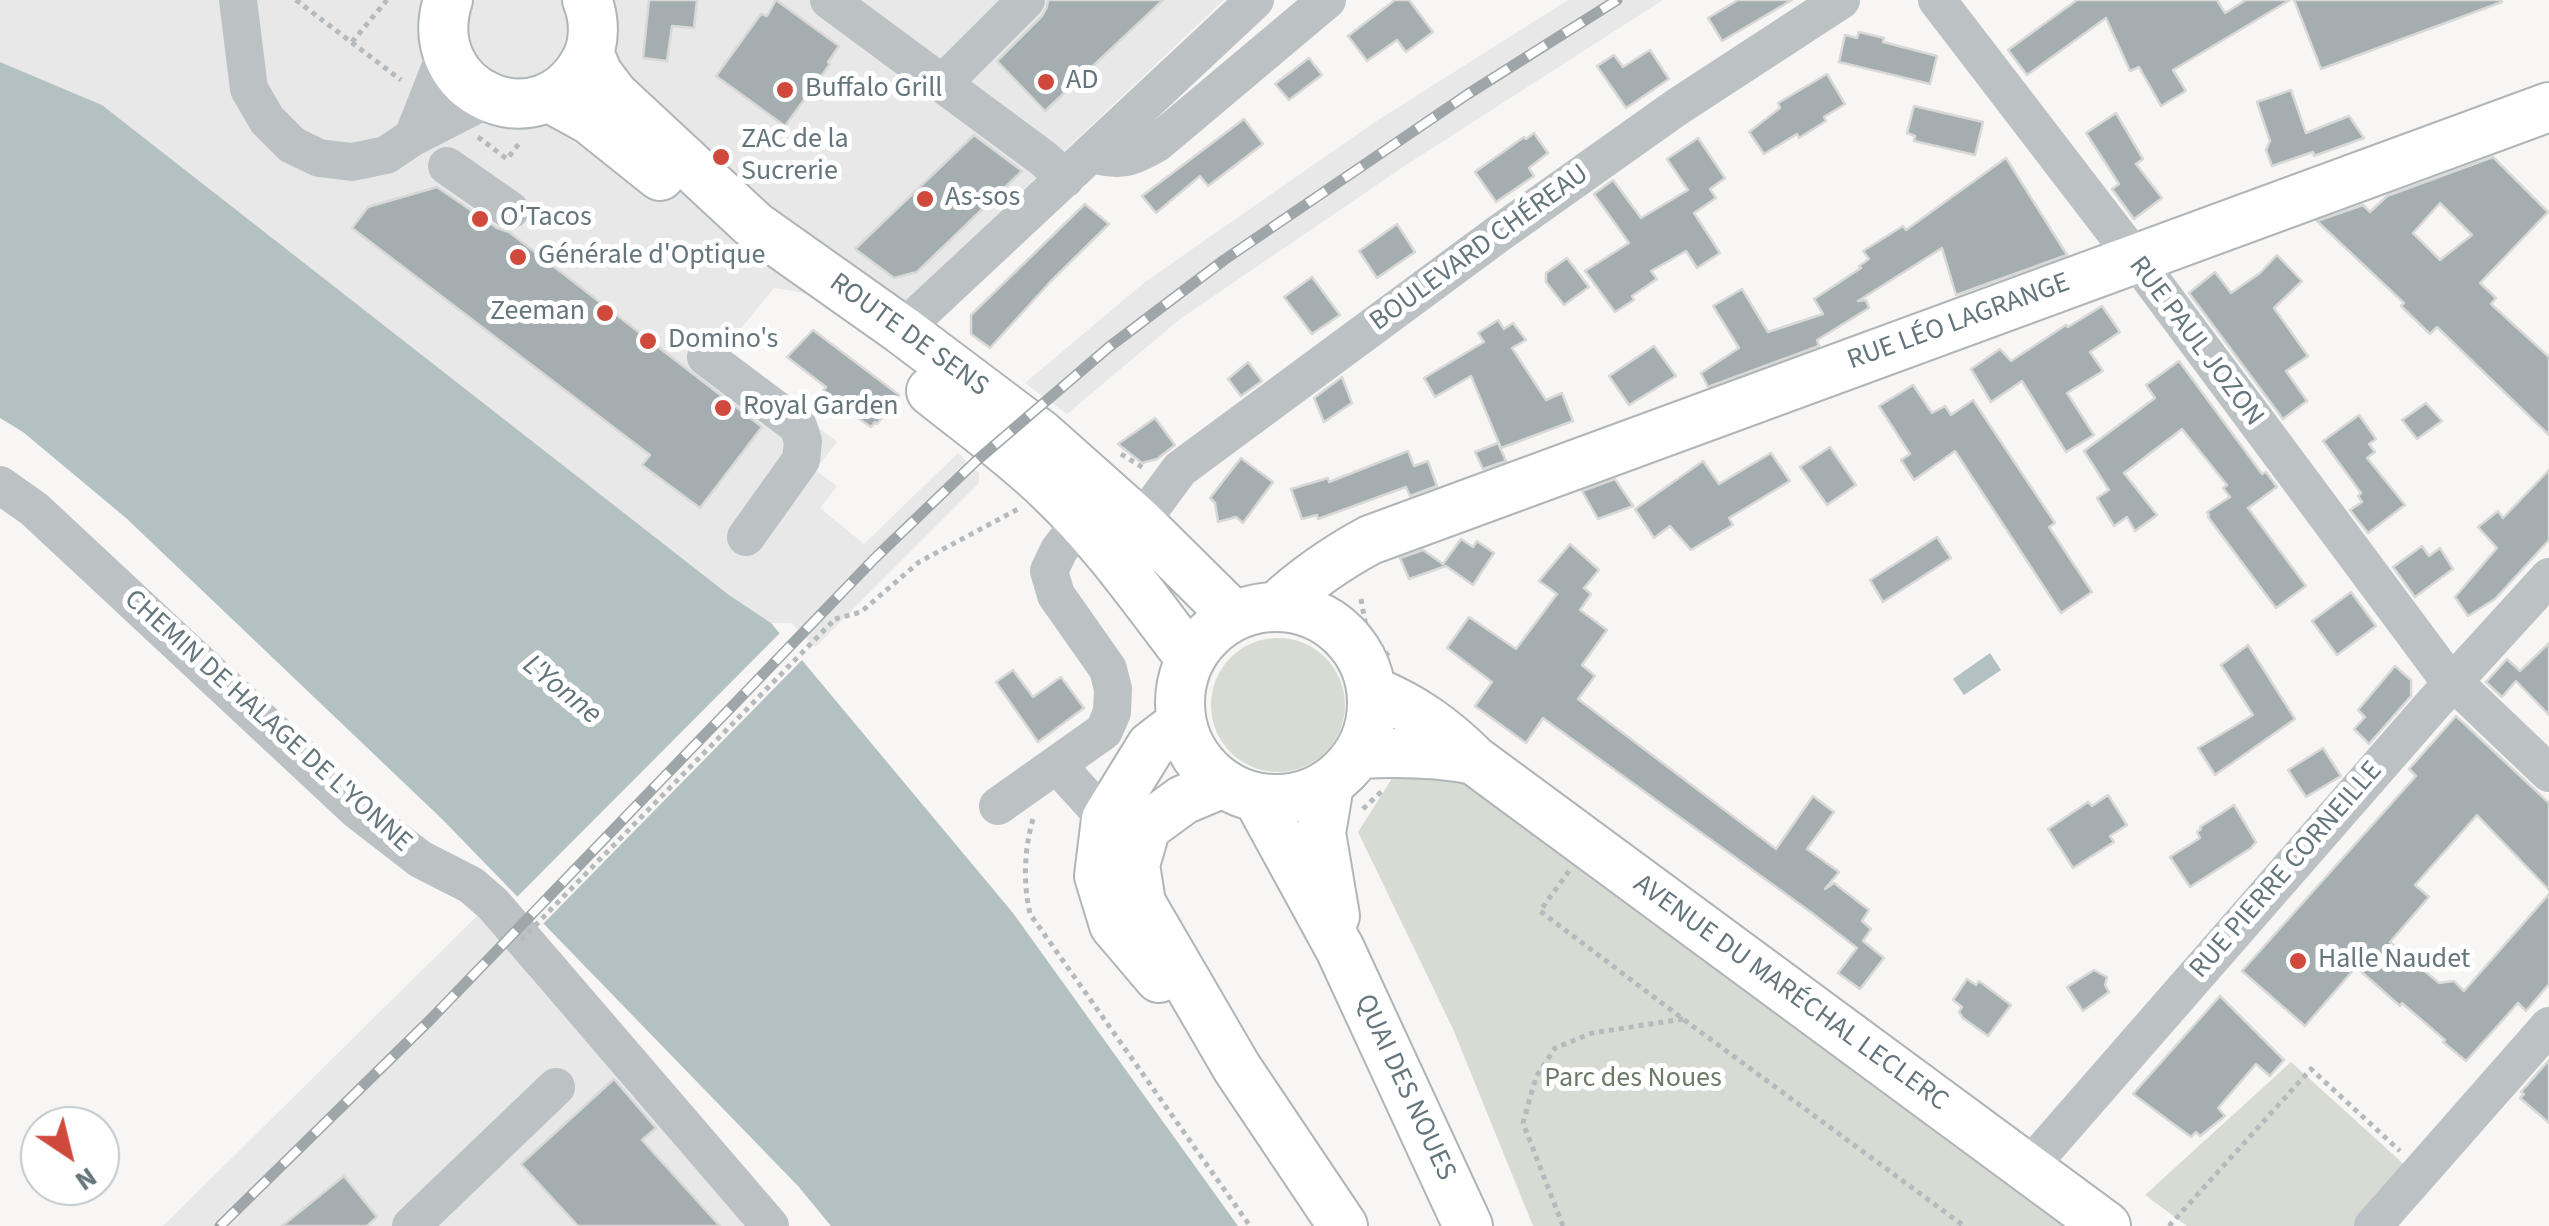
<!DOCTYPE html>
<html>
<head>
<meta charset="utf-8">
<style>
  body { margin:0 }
  #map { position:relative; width:2549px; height:1226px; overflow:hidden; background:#f7f6f4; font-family:"Source Sans 3",sans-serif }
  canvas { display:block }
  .north { position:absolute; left:20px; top:1106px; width:100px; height:100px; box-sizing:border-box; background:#fff; border:2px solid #c1c8cb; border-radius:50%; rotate:145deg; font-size:28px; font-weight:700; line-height:40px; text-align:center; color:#65757c }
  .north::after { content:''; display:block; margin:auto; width:35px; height:45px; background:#cf4a3c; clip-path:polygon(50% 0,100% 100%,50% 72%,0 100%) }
</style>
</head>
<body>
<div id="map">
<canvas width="2549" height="1226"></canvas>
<div class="north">N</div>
</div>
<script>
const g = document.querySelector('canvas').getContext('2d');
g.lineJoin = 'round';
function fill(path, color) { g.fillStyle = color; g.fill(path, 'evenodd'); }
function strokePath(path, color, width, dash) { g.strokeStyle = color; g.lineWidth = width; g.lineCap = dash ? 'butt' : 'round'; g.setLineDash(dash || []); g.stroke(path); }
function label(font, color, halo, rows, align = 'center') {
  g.font = font + ' "Source Sans 3",sans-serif'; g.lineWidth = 10; g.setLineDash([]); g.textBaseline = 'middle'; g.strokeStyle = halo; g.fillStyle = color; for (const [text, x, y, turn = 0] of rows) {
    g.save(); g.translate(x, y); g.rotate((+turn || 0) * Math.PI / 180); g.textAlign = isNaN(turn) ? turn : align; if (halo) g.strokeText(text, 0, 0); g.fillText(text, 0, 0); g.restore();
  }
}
fill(new Path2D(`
  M0,0H1224L898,308L774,288L722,352L837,442L815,470L837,486L820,508L864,544L958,453L979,473V483L815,647L791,623H771L729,595L102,105L0,62Z
  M1568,0H1663L1406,165L1180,319L1067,414L1025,383L1145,282L1375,122Z
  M486,907L538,966L529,976L747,1226H163Z`), '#e7e8e7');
fill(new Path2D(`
  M1211 705a67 67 0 1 1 134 0a67 67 0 1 1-134 0Z
  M1417,739L2068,1226H1533L1453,1029L1358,832Z
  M2291,1062L2407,1167L2355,1226H2187L2145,1195Z`), '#d7dbd4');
fill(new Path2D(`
  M0,62L102,105L729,595L771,623L1013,913L1238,1226H831L798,1186L443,820L126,518L23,432L0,418Z
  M1990,653L2001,670L1964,695L1953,679Z`), '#b4c1c3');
fill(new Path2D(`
  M783,630L805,657L540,927L514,900Z`), '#f7f6f4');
const building = new Path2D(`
  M649,0H697L694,28L672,26L667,61L643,58Z
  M776,0L839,46L828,62L830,64L785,126L716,76L761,14L767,16Z
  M1048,0H1163L1045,111L997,61L1042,16L1047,7Z
  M1395,0H1409L1433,32L1406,52L1397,40L1367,61L1348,36Z
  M1738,0H1792L1722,41L1708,18Z
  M2077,0H2217L2225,13L2246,0H2290L2173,70L2186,91L2161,106L2139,67L2130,71L2106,18L2027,75L2008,50Z
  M2294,0H2501L2502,2L2321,69Z
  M1859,32L1884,38L1883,42L1937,56L1930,84L1839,62L1845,35L1857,38Z
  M1650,50L1669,79L1626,108L1597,66L1614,55L1623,67Z
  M1309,58L1322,75L1289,100L1275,84Z
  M1827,74L1845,104L1824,117L1826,121L1799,138L1797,134L1764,154L1749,132L1780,108L1778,103Z
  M2291,90L2306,133L2349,116L2364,138L2314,156L2313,152L2272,166L2266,150L2270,141L2257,102Z
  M1914,106L1983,122L1975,155L1914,141L1915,136L1907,133Z
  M2116,113L2143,159L2136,164L2162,198L2134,219L2112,189L2119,184L2086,133Z
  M1244,119L1263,144L1208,186L1200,176L1156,213L1142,196Z
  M1534,133L1548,153L1529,168L1534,176L1496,202L1475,172L1524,137L1526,139Z
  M974,135L1022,171L917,272L894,278L855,249Z
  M1698,138L1725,178L1710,189L1716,198L1694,213L1720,253L1697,268L1686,251L1651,271L1657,279L1632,296L1634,300L1615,312L1585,271L1629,243L1594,194L1613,180L1641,218L1688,190L1667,159Z
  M2493,157L2548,212L2480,283L2496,298L2491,304L2549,357V435L2437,327L2430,334L2401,306L2404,303L2317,221L2363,205L2370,212L2387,196ZM2440,203L2472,235L2440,260L2413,233Z
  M2006,158L2067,255L1956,295L1942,248L1858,301L1866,300L1869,308L1817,340L1819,346L1708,387L1701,373L1739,348L1713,306L1742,289L1768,332L1823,314L1814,299L1861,268L1859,266L1869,259L1863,251L1903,226L1906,230Z
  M437,187L497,228L509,232L762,427L700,508L642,465L650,455L352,228L368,207Z
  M1085,204L1109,224L1051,281L990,348L971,334V315Z
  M1397,224L1415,252L1377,278L1359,251Z
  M2277,255L2302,281L2274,308L2308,356L2286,371L2307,401L2283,419L2189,293L2215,272L2231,293L2260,273Z
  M1567,258L1589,287L1564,305L1546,282V273Z
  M1312,277L1340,315L1312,334L1284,297Z
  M2102,306L2120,332L2090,352L2103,371L2067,393L2094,435L2066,452L2022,381L1991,402L1971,369L2000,349L2011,361L2066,325L2068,327Z
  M1498,320L1504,329L1513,323L1526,340L1512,348L1546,400L1562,393L1573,421L1501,448L1471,376L1435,397L1424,378L1484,342L1478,333Z
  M813,330L899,395L877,424L875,422L871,427L822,393L826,387L787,357Z
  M1654,346L1676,376L1629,405L1609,376Z
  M2179,361L2262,474L2266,472L2277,487L2248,508L2306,586L2276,608L2208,517L2209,515L2207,512L2230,497L2223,488L2227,485L2182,429L2124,473L2157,515L2135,531L2127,517L2114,526L2097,498L2109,490L2084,451L2155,398L2146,385Z
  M1248,362L1262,381L1241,396L1228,379Z
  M1342,377L1352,403L1324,422L1314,398Z
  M1913,385L1932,413L1945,406L1951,415L1973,400L2055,523L2049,527L2092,592L2061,613L1955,451L1914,480L1901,460L1910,454L1879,406Z
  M2426,403L2442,421L2417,439L2402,420Z
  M2359,415L2376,439L2369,444L2375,452L2367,458L2405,505L2368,533L2350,510L2362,502L2358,496L2361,493L2323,441Z
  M1155,418L1175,445L1157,459L1142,463L1118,444Z
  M1498,443L1506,461L1483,469L1475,452Z
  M1830,447L1856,485L1827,505L1800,467Z
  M1408,451L1414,466L1428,461L1437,486L1410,496L1406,487L1318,519L1317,515L1302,519L1291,489L1328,478L1329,482Z
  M1771,453L1790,481L1729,518L1733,525L1691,550L1670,526L1654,538L1635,509L1703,461L1719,484Z
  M1241,458L1273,482L1243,523L1236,517L1218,522L1215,503L1210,498Z
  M2549,470V540L2495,599L2468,616L2455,597L2497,548L2478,527L2498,511L2503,518Z
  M1615,479L1633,506L1598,519L1582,491Z
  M1937,537L1951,558L1883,602L1870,580Z
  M1461,539L1473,547L1477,541L1494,553L1473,585L1446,566L1409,579L1400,558L1423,550L1443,564Z
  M1570,544L1599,570L1584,588L1591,594L1580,610L1607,630L1582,665L1595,676L1578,699L1776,849L1813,796L1834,812L1807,849L1839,872L1825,889L1834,883L1869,910L1862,921L1871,929L1863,941L1884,958L1860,989L1838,973L1857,948L1812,913L1543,718L1526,743L1475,706L1492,682L1447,648L1469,617L1516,649L1557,594L1539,581Z
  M2422,546L2429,556L2440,548L2453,569L2415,597L2393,567Z
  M2351,592L2376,626L2337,655L2312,621Z
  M2549,643V715L2516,681L2502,697L2486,682L2507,659L2520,671Z
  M2248,645L2295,719L2215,775L2198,748L2253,715L2221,665Z
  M2395,666L2411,680V696L2369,744L2354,729L2365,717L2358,710Z
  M1013,670L1033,697L1061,677L1084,708L1038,742L996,682Z
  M2456,716L2549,803V890L2477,815L2415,885L2429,897L2390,942L2439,983L2454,981L2464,991L2549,894V984L2526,1011L2518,1003L2466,1061L2443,1042L2445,1040L2402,1003L2400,1006L2356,967L2305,1026L2242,971L2416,776L2409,769Z
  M2323,748L2341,776L2306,797L2288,770Z
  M2108,795L2127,825L2110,836L2114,842L2073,868L2048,829L2088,802L2092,806Z
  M2234,805L2256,842L2251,848L2190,887L2170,857L2200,838L2197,832L2201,829L2200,827Z
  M2094,970L2107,977L2105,985L2109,992L2083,1011L2067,987Z
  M1967,979L1976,985L1979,981L2011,1005L1988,1036L1963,1018L1959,1012L1962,1007L1953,1000Z
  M2220,996L2284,1060L2270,1076L2256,1064L2218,1108L2225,1116L2200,1136L2196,1132L2191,1137L2133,1094Z
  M2549,1060V1123L2520,1098L2524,1094L2521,1092Z
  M614,1079L656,1128L642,1140L720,1226H578L521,1164Z
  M344,1176L377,1217L367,1226H282Z`);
fill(building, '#a4adb0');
strokePath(building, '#d8d8d7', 2.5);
const major = new Path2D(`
  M448,0C418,93 541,146 586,60C595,42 595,19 587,0
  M589,53L598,74L614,95L755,226L902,330L1040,434L1140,523L1234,616
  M548,97L590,120L660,176
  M931,391C972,424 1014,454 1051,490C1104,540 1146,601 1190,658
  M1277,606C1306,579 1335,559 1370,540L2549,107
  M1180 703a96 96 0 1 1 192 0a96 96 0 1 1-192 0Z
  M1372,691C1412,707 1443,729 1474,760L2106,1226
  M1359,754C1398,752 1435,752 1474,760
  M1221,784L1183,800L1146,827L1135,865L1141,903L1237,1068L1343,1226
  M1329,785L1321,833L1335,916
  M1258,799L1340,949L1468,1226
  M1159,978L1114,925L1099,876L1106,819L1151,746L1181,723`);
strokePath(major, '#b0b5b8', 52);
strokePath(new Path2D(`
  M296,0L401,80
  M352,42L387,0
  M478,137L507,159L521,141
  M1121,454L1145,469
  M1361,599L1366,627L1390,658
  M835,619L861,612L919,562L1020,508
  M1363,809L1384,789
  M1033,819C1024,851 1023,882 1030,914L1250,1226
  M1569,871L1540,911L1683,1019L1964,1226
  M1563,1226L1523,1123L1536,1077L1555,1048L1592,1033L1683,1019
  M2169,1226L2311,1069L2400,1151`), '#b6babc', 5, [5, 5]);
strokePath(new Path2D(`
  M238,0L249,89L267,120L292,145L319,158L352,162L386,155L413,137L489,98
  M829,0L1044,159L1065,179
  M1937,0L2135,258L2442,671L2549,773
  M942,84L1026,0
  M413,137L446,53
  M1092,154C1121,162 1131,158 1157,143L1327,0
  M447,166L510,210
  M902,330L1255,0
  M706,357L798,426L803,441L801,460L746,537
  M0,485L34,509L358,811L420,859L471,885L493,904L770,1226
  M1140,523L1180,469L1498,234L1677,107L1841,0
  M1057,765L1106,819
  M998,806L1104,731L1112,712L1113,689L1108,669L1056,595L1049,571L1059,550L1069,537
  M2029,1167L2434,703L2549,577
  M411,1226L556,1087
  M2373,1226L2549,1026`), '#bcc1c3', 38);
strokePath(major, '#fff', 48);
const rail = new Path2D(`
  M220,1226L430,1020L875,558L975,462L1109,347L1224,260L1468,94L1617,0`);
strokePath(rail, '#9ea6a9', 11);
strokePath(rail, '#fff', 8, [22]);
strokePath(new Path2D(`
  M521,940L835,619`), '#b6babc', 5, [5, 5]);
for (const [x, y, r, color] of [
  [1046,82,10,"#cf4a3c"],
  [785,90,10,"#cf4a3c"],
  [721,157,10,"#cf4a3c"],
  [925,199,10,"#cf4a3c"],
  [480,219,10,"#cf4a3c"],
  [518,257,10,"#cf4a3c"],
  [605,313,10,"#cf4a3c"],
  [648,341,10,"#cf4a3c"],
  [723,408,10,"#cf4a3c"],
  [2298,961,10,"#cf4a3c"]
]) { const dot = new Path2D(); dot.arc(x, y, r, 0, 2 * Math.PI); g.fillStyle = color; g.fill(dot); strokePath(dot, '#fff', 4); }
label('28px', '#65757c', '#fff', [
  ["AD",1066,82],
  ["Buffalo Grill",805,90],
  ["ZAC de la",741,141],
  ["Sucrerie",741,173],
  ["As-sos",945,199],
  ["O'Tacos",500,219],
  ["Générale d'Optique",538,257],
  ["Zeeman",585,313,"right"],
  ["Domino's",668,341],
  ["Royal Garden",743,408],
  ["Halle Naudet",2318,961]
], 'left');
label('28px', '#65757c', '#fff', [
  ["BOULEVARD CHÉREAU",1480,249,-36],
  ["RUE LÉO LAGRANGE",1959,323,-20],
  ["ROUTE DE SENS",908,336,36],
  ["RUE PAUL JOZON",2195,342,53],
  ["CHEMIN DE HALAGE DE L'YONNE",267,722,42],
  ["RUE PIERRE CORNEILLE",2287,871,-49],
  ["AVENUE DU MARÉCHAL LECLERC",1790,994,36],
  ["QUAI DES NOUES",1404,1088,65]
]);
label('28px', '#6d7a67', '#fff', [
  ["Parc des Noues",1633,1080]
]);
label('italic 30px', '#607477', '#fff', [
  ["L'Yonne",561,691,39]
]);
</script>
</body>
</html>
